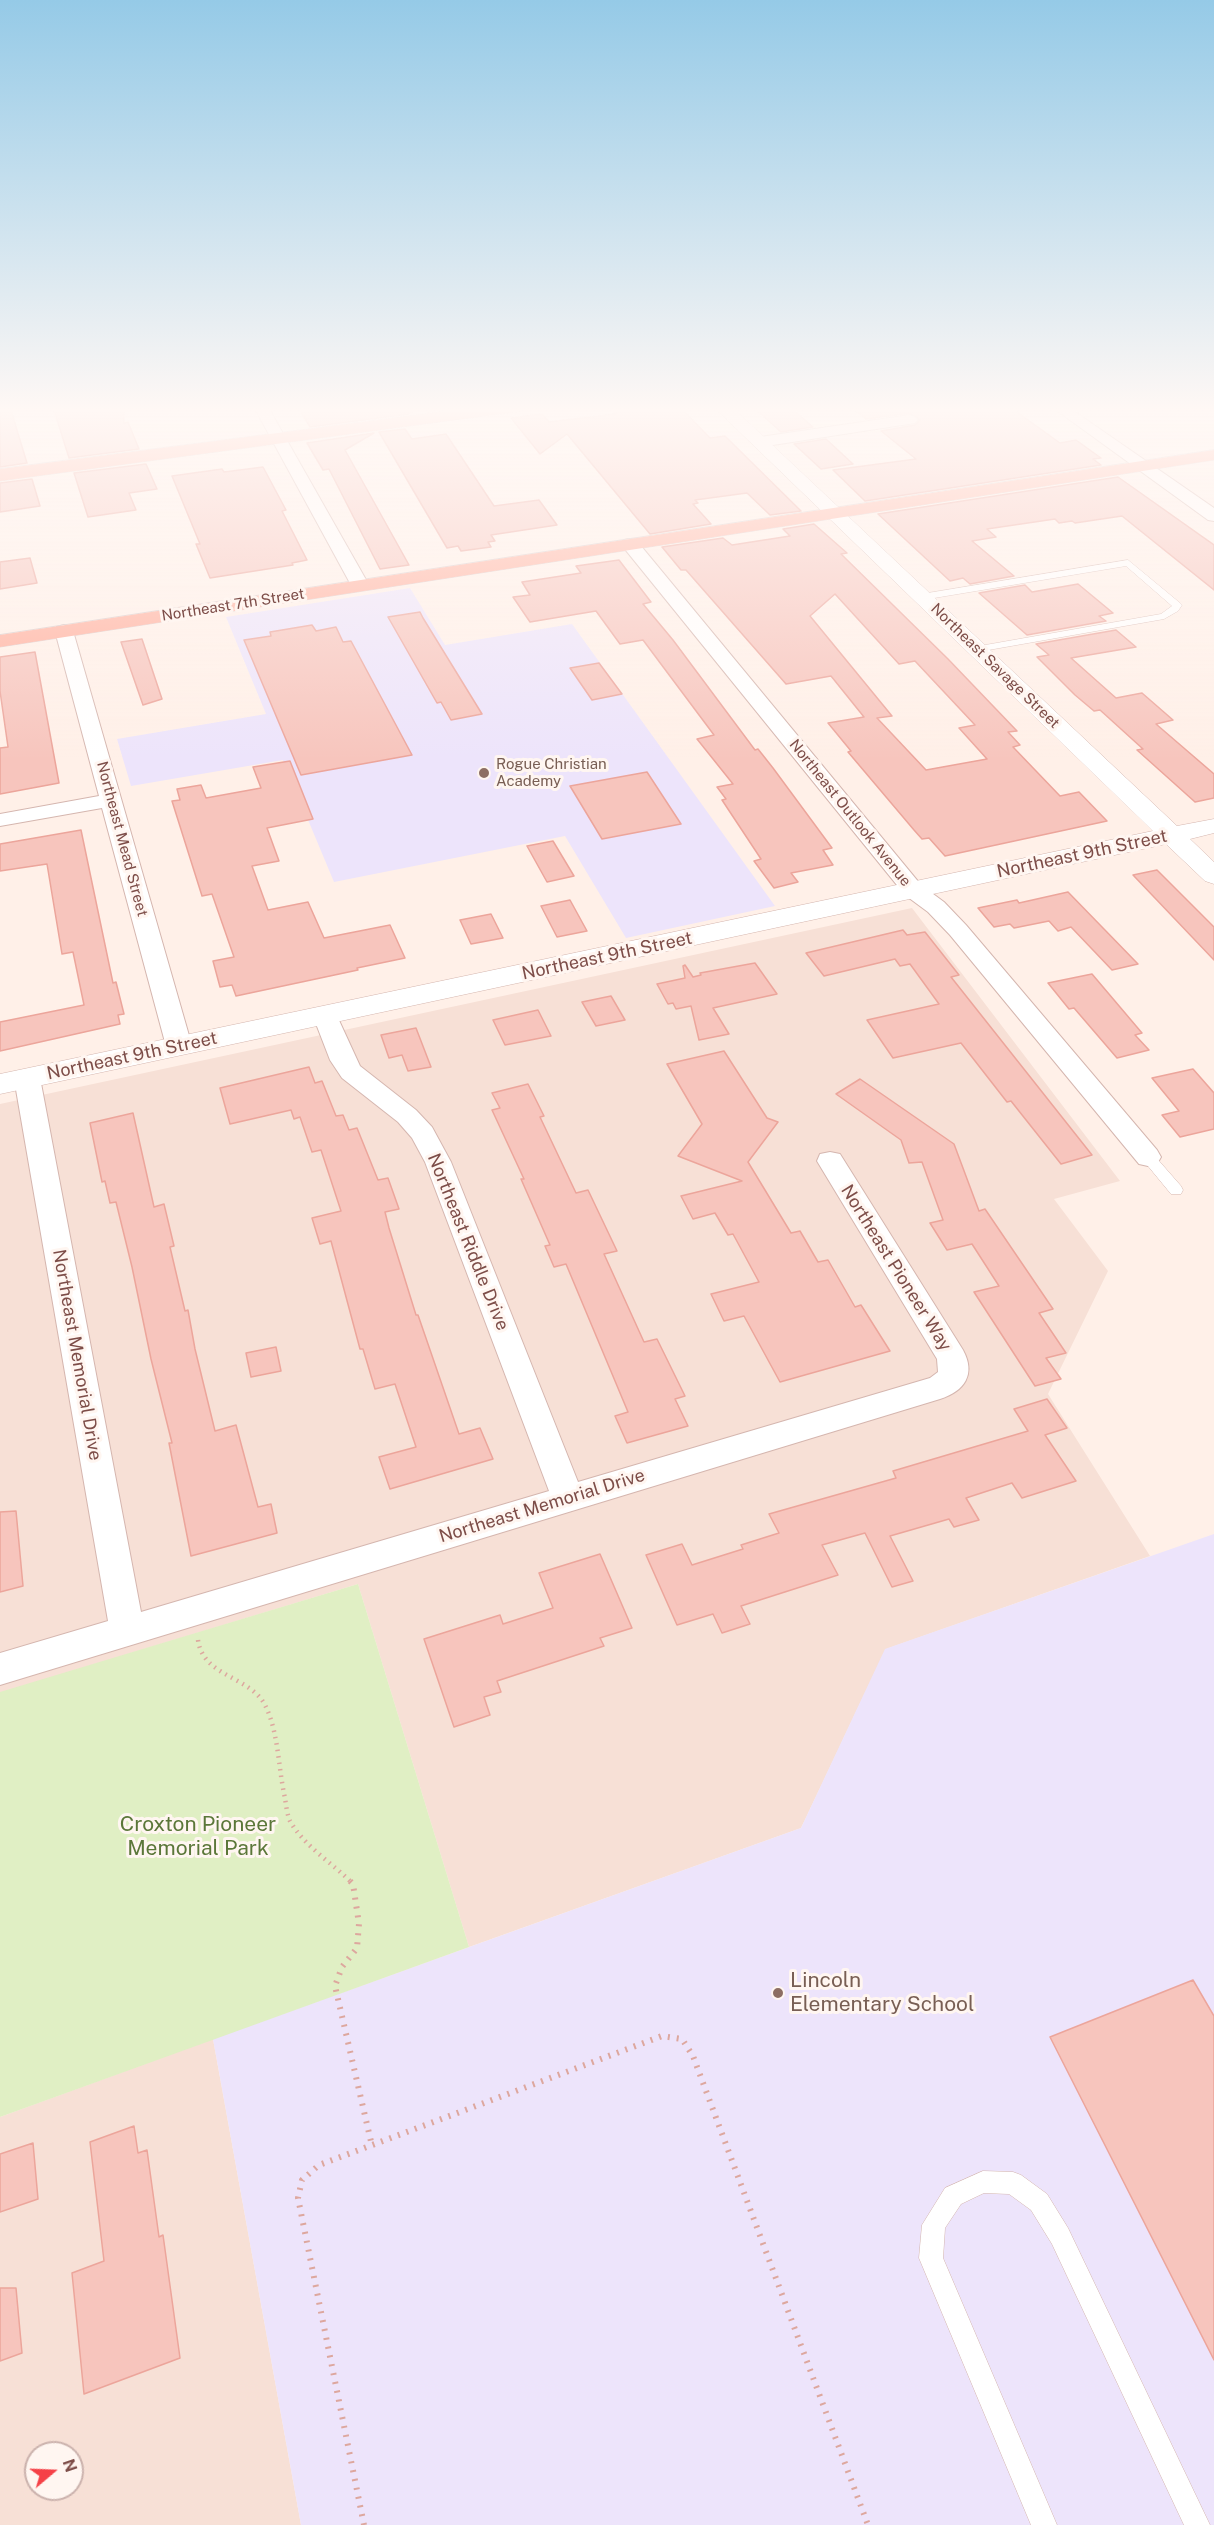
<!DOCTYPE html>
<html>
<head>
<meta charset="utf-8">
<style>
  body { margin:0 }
  #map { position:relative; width:1214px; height:2525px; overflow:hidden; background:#fff0e8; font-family:"Public Sans",sans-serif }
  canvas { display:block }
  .north { position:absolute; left:24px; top:2441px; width:60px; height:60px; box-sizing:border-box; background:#fff6f1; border:2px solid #cbb2ad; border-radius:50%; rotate:71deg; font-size:16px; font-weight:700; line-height:24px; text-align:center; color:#7d4d48 }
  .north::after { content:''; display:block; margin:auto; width:21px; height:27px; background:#f54147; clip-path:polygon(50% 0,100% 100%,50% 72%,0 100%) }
</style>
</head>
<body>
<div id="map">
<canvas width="1214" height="2525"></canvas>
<div class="north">N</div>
</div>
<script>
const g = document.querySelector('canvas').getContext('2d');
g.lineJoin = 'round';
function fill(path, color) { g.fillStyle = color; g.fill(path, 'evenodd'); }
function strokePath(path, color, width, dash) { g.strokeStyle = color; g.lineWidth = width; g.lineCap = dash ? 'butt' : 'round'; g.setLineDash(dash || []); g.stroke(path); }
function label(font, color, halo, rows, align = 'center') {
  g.font = font + ' "Public Sans",sans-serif'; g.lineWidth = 6; g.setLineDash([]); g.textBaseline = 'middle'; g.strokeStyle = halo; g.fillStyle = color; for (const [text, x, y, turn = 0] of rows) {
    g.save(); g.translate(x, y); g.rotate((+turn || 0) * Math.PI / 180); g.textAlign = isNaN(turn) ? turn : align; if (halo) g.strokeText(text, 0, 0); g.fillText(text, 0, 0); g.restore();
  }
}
fill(new Path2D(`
  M912,908L1120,1181L1054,1199L1108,1271L1048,1394L1150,1556L886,1649L801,1828L469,1947L358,1584L0,1693V1104Z
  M213,2039L301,2525H0V2117ZM36,2453H72V2489H36Z`), '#f7e0d6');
fill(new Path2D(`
  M410,588L445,645L572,624L775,906L626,938L565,836L334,882L283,760L131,786L117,739L266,714L226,617Z
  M1214,1534V2525H301L213,2039L801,1828L885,1649Z`), '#ede4fb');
fill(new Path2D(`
  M358,1584L469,1947L0,2117V1692Z`), '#e0efc4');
const building = new Path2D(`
  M0,407H10L27,463L0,467Z
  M53,407H123L124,423L128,422L139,449L69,458Z
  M298,407H420L408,414L310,427Z
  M610,407H680L710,438L725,436L801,511L770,515L747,493L695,500L698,503L693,504L711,524L650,534L567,434L540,454L511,418L542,414L549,422L616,414Z
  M753,407H790L813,427L781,432Z
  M851,407H1010L1060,443L1076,440L1101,458L1093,459L1101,465L865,501L833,470L916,459L881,431L915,425L920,420L910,413L866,419Z
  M405,429L412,439L446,434L494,506L539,500L557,525L491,535L495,541L488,542L491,547L461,551L458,546L447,548L379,432Z
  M374,433L345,450L409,565L380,569L329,469L323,470L307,443Z
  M826,439L853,464L821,469L794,444Z
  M146,464L157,489L129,493L136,510L88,517L74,473Z
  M263,467L286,510L282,511L307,560L292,563L293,565L210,578L196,544H200L172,476L222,469L224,472Z
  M1118,477L1214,545V590L1122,516L1075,523L1072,521L1059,523L1055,519L987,529L996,537L972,541L1014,576L970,584L963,578L950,581L878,514Z
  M32,479L40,506L0,512V483Z
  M814,524L847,553L841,554L948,659L1017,731L1008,732L1020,745L1013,747L1060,796L1079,792L1107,821L945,856L929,838L922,839L914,830L848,752L851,751L828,723L864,717L831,676L786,684L686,570H681L662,547L723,538L732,545L790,536L783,529ZM835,594L899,664L915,661L975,725L959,728L987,759L926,770L877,718L892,716L810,616Z
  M30,558L37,583L0,589V562Z
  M619,560L651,602L643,604L673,640L755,750L758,749L773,768L832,848L823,850L833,865L791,873L798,882L774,888L754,861L761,859L722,800L726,799L717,787L733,784L697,739L714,735L643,640L620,644L596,611L530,622L513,597L530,595L522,582L581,573L576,566Z
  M1078,584L1113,613L1099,616L1106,621L1027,635L979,593L1025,585L1032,592Z
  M420,612L423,618L482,714L451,720L441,702L437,703L388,617Z
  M312,625L316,631L336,627L343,642L351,641L412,755L301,775L244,640L271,636L270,632Z
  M1116,630L1136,647L1071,658L1116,698L1142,693L1173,720L1156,724L1214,774V798L1195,802L1137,750L1143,749L1100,710L1094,711L1075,695L1037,657L1049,655L1036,644Z
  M142,639L162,699L143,705L121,642Z
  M35,652L59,783L0,794V748L8,747L0,691V657Z
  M599,663L622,694L592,700L570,668Z
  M290,761L313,819L267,828L279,861L252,866L268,910L308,902L324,938L390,925L405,958L357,968L358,970L236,996L232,985L220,987L213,961L234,957L212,894L202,896L172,801L180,800L177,789L201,785L206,798L261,788L253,767Z
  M647,772L681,824L602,839L570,786Z
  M81,830L113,983L116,982L124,1014L118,1015L120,1024L0,1051V1022L84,1005L73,952L62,954L47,864L0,871V844Z
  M553,841L574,876L547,882L527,846Z
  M1157,870L1214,927V960L1133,875Z
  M1068,892L1138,964L1112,970L1071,927L1058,931L1049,921L1014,928L1010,924L994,927L978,908L1017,900L1019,903Z
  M570,900L587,931L557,937L541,906Z
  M491,914L503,938L471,944L460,920Z
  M903,930L907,935L925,932L959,975L951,977L1092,1155L1061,1164L1011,1101L1007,1102L961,1043L893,1058L867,1020L939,1004L910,964L900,966L895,959L824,976L806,953Z
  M755,963L777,994L713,1008L729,1034L699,1040L691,1006L676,1009L673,1003L668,1004L657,984L685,978L683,966L685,965L693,977L701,975L700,973Z
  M1092,974L1142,1033L1135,1035L1149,1050L1117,1058L1074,1008L1069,1009L1048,983Z
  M611,996L625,1020L596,1026L582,1002Z
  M538,1010L551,1036L505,1045L493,1020Z
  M416,1028L431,1067L408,1071L402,1055L389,1058L381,1035Z
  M724,1051L767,1118L778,1122L748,1162L791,1233L800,1231L818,1262L828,1260L855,1307L861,1305L890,1351L780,1382L744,1316L724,1321L711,1294L759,1282L733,1234L728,1235L715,1213L693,1219L681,1196L742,1181L678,1156L702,1124L667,1064Z
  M309,1067L315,1083L322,1081L336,1116L343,1115L349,1130L357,1128L378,1180L388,1178L399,1209L385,1212L389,1228L416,1315H418L459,1434L480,1428L493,1459L390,1489L379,1457L416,1447L395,1384L375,1389L363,1349H360L331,1241L320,1244L312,1218L341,1211L321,1150L312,1152L300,1117L294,1119L291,1110L230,1124L220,1088Z
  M1193,1069L1214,1093V1129L1180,1137L1162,1115L1179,1111L1152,1078Z
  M860,1079L954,1144L979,1211L985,1209L1053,1309L1039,1313L1066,1353L1046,1358L1061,1379L1035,1386L974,1292L999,1286L972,1244L947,1250L930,1223L943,1220L922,1162L909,1163L901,1140L836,1094Z
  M528,1084L544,1116L540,1117L576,1193L588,1190L617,1251L604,1254L644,1342L657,1339L685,1396L675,1399L688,1426L627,1443L615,1416L628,1412L566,1264L554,1267L545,1246L550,1245L521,1179H524L492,1110L500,1108L492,1093Z
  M133,1113L154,1207L164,1204L174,1246L170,1247L185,1311L188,1310L195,1349L215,1431L236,1425L258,1507L271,1504L277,1533L191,1556L169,1443H172L151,1359L132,1267L116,1202L110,1203L105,1181L102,1182L90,1123Z
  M276,1347L281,1371L251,1377L246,1353Z
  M1047,1399L1067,1428L1045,1435L1076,1481L1022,1498L1012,1483L966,1498L979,1520L954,1527L949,1519L890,1536L913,1581L892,1587L865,1533L822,1545L838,1575L741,1606L750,1624L722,1633L713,1614L677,1625L646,1555L682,1544L692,1565L743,1549L741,1545L779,1533L769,1514L896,1478L893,1471L1028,1431L1014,1409Z
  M16,1511L23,1586L0,1592V1512Z
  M600,1554L632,1628L600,1638L604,1646L497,1681L501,1692L484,1697L490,1715L454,1727L424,1639L500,1615L503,1624L553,1608L539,1573Z
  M1193,1980L1214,2016V2360L1050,2037Z
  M134,2126L138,2153L147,2150L159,2237L163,2235L180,2358L84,2394L72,2273L104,2261L90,2142Z
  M33,2143L38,2199L0,2212V2154Z
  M0,2288H16L22,2353L0,2361Z`);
fill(building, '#f7c5bd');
strokePath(building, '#eca59b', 1.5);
const service = new Path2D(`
  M1128,560L1180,603L1182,605L1178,611L1164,619L977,652L972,649L974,647L1161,614L1172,606L1126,566L922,600L917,597L922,594Z
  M1148,1152L1153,1154L1181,1186L1183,1190L1181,1194H1171L1143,1160L1141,1157Z
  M983,2171L1013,2172L1021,2175L1047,2194L1068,2228L1210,2525H1184L1052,2244L1031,2210L1009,2194L984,2193L961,2204L945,2228L943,2258L1057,2525H1031L919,2258L922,2225L945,2188Z`);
const minor = new Path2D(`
  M254,407H268L369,585L366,589H354L351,585Z
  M1052,407H1068L1214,508V521L1208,520Z
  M910,415L915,417L918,420L915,423L760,447L752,442L760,437Z
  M630,539L636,540L921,885L944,902L966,925L1157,1150L1161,1157L1157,1164L1148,1166L1139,1164L950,935L928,912L905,895L624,548L621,544L624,540Z
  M64,625L71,627L73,631L192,1046L188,1052L179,1054L170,1052L166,1046L102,808L0,826V814L99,796L55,631L57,627Z
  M325,1008L334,1011L337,1016L360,1066L416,1110L432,1127L451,1162L578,1482L930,1378L938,1372L937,1359L817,1161L820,1154L830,1152L840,1154L963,1350C976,1374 965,1391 940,1399L0,1685V1653L108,1621L14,1078L18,1072L27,1070L36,1072L40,1078L141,1612L549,1491L425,1162L412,1138L398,1122L342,1078L330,1060L313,1016L316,1011Z`);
const tertiary = new Path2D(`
  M714,407H732L1177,826L1214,819V833L1190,839L1214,862V884L1205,881L1166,844L0,1094V1074L1153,831Z`);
const trunk = new Path2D(`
  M478,407H523L520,411L514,412L0,481V469Z
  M1214,450V460L0,647V635Z`);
strokePath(service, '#d5b6af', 1);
strokePath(minor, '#d5b6af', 2);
strokePath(tertiary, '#d5b6af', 1);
strokePath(trunk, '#dbcdcc', 1);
strokePath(new Path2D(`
  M198,1640C203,1677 250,1676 265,1705C279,1733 278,1768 285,1798C286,1805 287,1814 290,1821C304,1846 331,1862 351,1882`), '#dda79e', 4.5, [1.5, 5]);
strokePath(new Path2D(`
  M350,1881L353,1884L359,1924L357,1948L342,1967L335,1986L372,2146
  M364,2525L298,2198L302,2180L319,2165L662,2036L682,2039L693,2056L868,2525`), '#dda79e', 6, [2, 7]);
fill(service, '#fff');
fill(minor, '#fff');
fill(tertiary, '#fff');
fill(trunk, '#ffae9c');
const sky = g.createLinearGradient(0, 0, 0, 760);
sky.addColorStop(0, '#95cae7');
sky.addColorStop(0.54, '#fff8f5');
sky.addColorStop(1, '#fff8f500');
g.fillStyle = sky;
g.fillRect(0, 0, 1214, 760);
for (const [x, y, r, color] of [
  [484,773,6,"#8d6e63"],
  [778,1993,6,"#8d6e63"]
]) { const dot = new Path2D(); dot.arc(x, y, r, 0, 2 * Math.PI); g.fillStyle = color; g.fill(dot); strokePath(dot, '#fff6f1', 2); }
label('15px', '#7d4d48', '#fff6f1', [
  ["Northeast 7th Street",233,605,-9],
  ["Northeast Savage Street",995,666,44],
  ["Northeast Outlook Avenue",850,813,51],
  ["Northeast Mead Street",122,839,75]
]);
label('15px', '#785e54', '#fff6f1', [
  ["Rogue Christian",496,764],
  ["Academy",496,781]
], 'left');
label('18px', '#7d4d48', '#fff6f1', [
  ["Northeast 9th Street",1082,854,-12],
  ["Northeast 9th Street",607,956,-12],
  ["Northeast 9th Street",132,1056,-12],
  ["Northeast Riddle Drive",468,1242,68],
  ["Northeast Pioneer Way",896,1268,58],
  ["Northeast Memorial Drive",77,1355,80],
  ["Northeast Memorial Drive",542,1506,-17]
]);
label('21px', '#5b7739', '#fff6f1', [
  ["Croxton Pioneer",198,1825],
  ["Memorial Park",198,1849]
]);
label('21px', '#785e54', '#fff6f1', [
  ["Lincoln",790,1981],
  ["Elementary School",790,2005]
], 'left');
</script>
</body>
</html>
